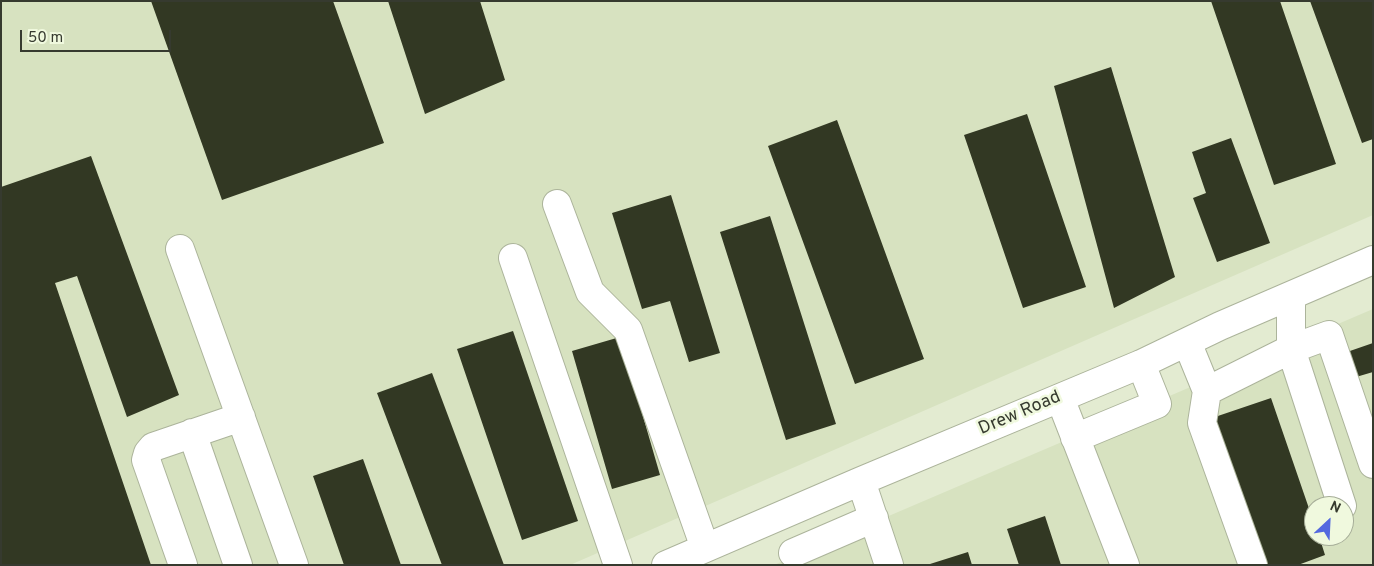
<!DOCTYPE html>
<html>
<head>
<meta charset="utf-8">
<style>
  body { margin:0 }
  #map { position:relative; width:1374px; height:566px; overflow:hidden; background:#e3ebd1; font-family:Overpass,sans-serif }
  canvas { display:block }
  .frame { position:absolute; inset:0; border:2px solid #363a2f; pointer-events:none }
  .north { position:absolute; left:1304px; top:496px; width:50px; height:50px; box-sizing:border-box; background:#f0f9de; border:1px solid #a6ad98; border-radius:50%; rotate:25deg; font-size:14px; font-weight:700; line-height:20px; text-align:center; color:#363a2f }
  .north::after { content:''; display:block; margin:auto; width:18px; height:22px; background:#5469df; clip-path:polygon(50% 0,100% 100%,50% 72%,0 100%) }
  .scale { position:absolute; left:20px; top:30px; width:151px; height:22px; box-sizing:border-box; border:2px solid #363a2f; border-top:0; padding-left:6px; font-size:15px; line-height:18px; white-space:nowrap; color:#363a2f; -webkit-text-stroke:4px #f0f9de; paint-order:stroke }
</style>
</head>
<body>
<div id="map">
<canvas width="1374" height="566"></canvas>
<div class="frame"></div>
<div class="north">N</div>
<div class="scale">50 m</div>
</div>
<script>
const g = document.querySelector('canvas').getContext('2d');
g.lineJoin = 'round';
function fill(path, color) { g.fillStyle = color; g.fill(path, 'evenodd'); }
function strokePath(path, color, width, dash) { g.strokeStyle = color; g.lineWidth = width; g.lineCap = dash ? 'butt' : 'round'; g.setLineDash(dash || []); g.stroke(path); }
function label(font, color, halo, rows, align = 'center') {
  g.font = font + ' Overpass,sans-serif'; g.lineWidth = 5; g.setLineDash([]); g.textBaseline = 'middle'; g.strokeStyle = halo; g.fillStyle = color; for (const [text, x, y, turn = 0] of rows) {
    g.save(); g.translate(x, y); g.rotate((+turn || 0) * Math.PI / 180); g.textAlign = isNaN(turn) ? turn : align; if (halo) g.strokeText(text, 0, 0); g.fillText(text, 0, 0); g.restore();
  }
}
fill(new Path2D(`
  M1,1H1373V215L570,565H1Z
  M1373,309V565H774ZM1314,506H1344V536H1314Z`), '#d7e2c0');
fill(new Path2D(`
  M151,1H333L384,143L222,200Z
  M388,1H480L505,80L425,114Z
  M1211,1H1280L1336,164L1274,185Z
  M1310,1H1373V139L1362,143Z
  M1111,67L1175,277L1114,308L1054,86Z
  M1027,114L1086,287L1023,308L964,135Z
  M837,120L924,359L855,384L768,146Z
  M1231,138L1270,243L1217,262L1193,198L1206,193L1192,152Z
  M91,156L179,395L127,417L77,276L55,283L151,565H1V187Z
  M671,195L720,353L689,362L670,301L642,309L612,213Z
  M770,216L836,424L786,440L720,232Z
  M513,331L578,521L522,540L457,349Z
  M620,337L660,475L612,489L572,351Z
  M1373,343V372L1356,377L1347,352Z
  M432,373L504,565H442L377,393Z
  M1271,398L1314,523V536H1319L1325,555L1298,565H1260L1209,419Z
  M363,459L401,565H344L313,476Z
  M1045,516L1061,565H1019L1007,529Z
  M968,552L972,565H931L930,564Z`), '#323823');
const minor = new Path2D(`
  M557,204L590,292L628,330L705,548
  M180,249L294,565
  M513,258L618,565
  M1291,297V349L1329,335L1373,464
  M1187,342L1207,391L1202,423L1253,565
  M1207,391L1291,349L1342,506
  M1060,398L1125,565
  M192,433L238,565
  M1075,438L1157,404L1141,364
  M861,481L889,565
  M793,553L874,518
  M183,565L146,460L148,453L153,447L241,417
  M666,565L861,481L1141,364L1220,326L1373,260`);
strokePath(minor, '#acb49b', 30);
strokePath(minor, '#fff', 28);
label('18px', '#363a2f', '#f0f9de', [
  ["Drew Road",1020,414,-23]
]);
</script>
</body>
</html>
